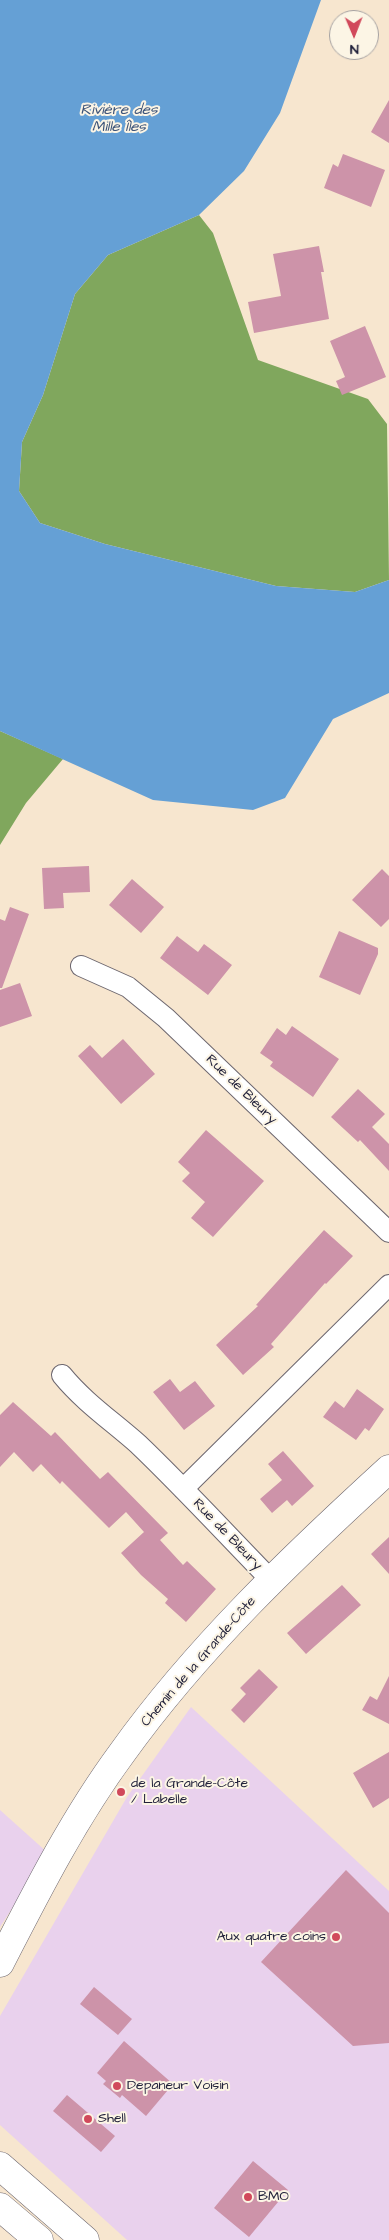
<!DOCTYPE html>
<html>
<head>
<meta charset="utf-8">
<style>
  body { margin:0 }
  #map { position:relative; width:389px; height:2240px; overflow:hidden; background:#f7e6cf; font-family:"Architects Daughter",sans-serif }
  canvas { display:block }
  .north { position:absolute; left:329px; top:10px; width:50px; height:50px; box-sizing:border-box; background:#fcf5e5; border:1px solid #a5a1a1; border-radius:50%; rotate:179deg; font-size:14px; font-weight:700; line-height:20px; text-align:center; color:#22223b }
  .north::after { content:''; display:block; margin:auto; width:18px; height:22px; background:#d1495b; clip-path:polygon(50% 0,100% 100%,50% 72%,0 100%) }
</style>
</head>
<body>
<div id="map">
<canvas width="389" height="2240"></canvas>
<div class="north">N</div>
</div>
<script>
const g = document.querySelector('canvas').getContext('2d');
g.lineJoin = 'round';
function fill(path, color) { g.fillStyle = color; g.fill(path, 'evenodd'); }
function strokePath(path, color, width, dash) { g.strokeStyle = color; g.lineWidth = width; g.lineCap = dash ? 'butt' : 'round'; g.setLineDash(dash || []); g.stroke(path); }
function label(font, color, halo, rows, align = 'center') {
  g.font = font + ' "Architects Daughter",sans-serif'; g.lineWidth = 4; g.setLineDash([]); g.textBaseline = 'middle'; g.strokeStyle = halo; g.fillStyle = color; for (const [text, x, y, turn = 0] of rows) {
    g.save(); g.translate(x, y); g.rotate((+turn || 0) * Math.PI / 180); g.textAlign = isNaN(turn) ? turn : align; if (halo) g.strokeText(text, 0, 0); g.fillText(text, 0, 0); g.restore();
  }
}
fill(new Path2D(`
  M191,1707L389,1891V2240H127L0,2125V2016L127,1797Z
  M0,1810L48,1853L0,1927Z`), '#e9d1ed');
fill(new Path2D(`
  M199,215L213,233L258,360L368,399L387,424L389,580L355,592L276,586L105,544L40,523L19,491L22,442L43,395L75,294L108,255Z
  M0,731L63,759L26,803L0,845Z`), '#80a75d');
fill(new Path2D(`
  M0,0H321L280,113L244,171L199,215L108,255L75,294L43,395L22,442L19,491L40,523L105,544L276,586L355,592L389,580V693L333,719L285,798L253,810L153,800L0,731Z`), '#65a0d5');
fill(new Path2D(`
  M389,100V143L371,132Z
  M343,154L385,170L371,207L324,188L333,164L338,167Z
  M319,246L324,272H321L329,319L254,333L248,302L281,296L273,254Z
  M365,326L386,377L342,395L336,381L345,377L330,341Z
  M89,866L90,892L63,893L64,908L44,909L42,868Z
  M382,869L389,876V919L381,927L352,900Z
  M132,879L164,907L141,933L109,905Z
  M10,907L29,914L2,988H0V919L5,921Z
  M339,931L378,948V954L360,995L319,977Z
  M177,936L198,952L204,944L232,965L208,995L160,958Z
  M20,983L32,1016L0,1027V990Z
  M292,1026L339,1059L313,1097L270,1066L273,1062L260,1053L277,1028L286,1035Z
  M123,1039L155,1074L121,1104L78,1056L90,1045L102,1058Z
  M358,1089L385,1114L372,1127L389,1144V1171L360,1140L358,1142L331,1117Z
  M206,1130L264,1181L213,1237L191,1218L205,1202L182,1181L190,1173L178,1162Z
  M324,1230L353,1256L326,1284L325,1283L271,1344L274,1347L243,1375L216,1345L258,1306L256,1305Z
  M170,1379L180,1392L195,1381L215,1406L184,1430L153,1392Z
  M357,1389L384,1409L369,1431L365,1428L356,1440L323,1417L335,1401L344,1408Z
  M13,1402L51,1436L55,1432L100,1479L108,1472L168,1533L160,1540L183,1565L187,1561L216,1589L186,1622L165,1603L168,1599L141,1575L121,1553L144,1532L126,1512L109,1528L62,1481L60,1484L41,1464L33,1472L14,1452L0,1467V1415Z
  M283,1451L314,1486L292,1506L287,1500L272,1513L260,1499L282,1480L268,1464Z
  M389,1537V1574L371,1554Z
  M342,1585L361,1605L306,1654L287,1633Z
  M259,1669L278,1687L244,1723L231,1710L246,1694L240,1688Z
  M389,1676V1724L362,1710L370,1696L377,1700Z
  M389,1752V1798L373,1808L353,1773Z
  M346,1870L389,1913V2043L353,2046L261,1962Z
  M94,1987L132,2019L118,2035L80,2004Z
  M124,2041L173,2084L146,2116L122,2095L120,2098L103,2084L106,2081L97,2073Z
  M67,2095L115,2136L101,2152L53,2111Z
  M253,2161L288,2190L249,2237L214,2208Z`), '#cd93a9');
const street = new Path2D(`
  M81,966L128,987L166,1018L389,1232
  M62,1375C84,1402 112,1421 138,1444C184,1488 227,1535 272,1581
  M183,1489L389,1285`);
const secondary = new Path2D(`
  M0,1963C37,1891 74,1818 122,1753C197,1648 294,1556 389,1469`);
const primary = new Path2D(`
  M0,2166L85,2240
  M0,2207L39,2240`);
strokePath(street, '#6d676f', 22);
strokePath(secondary, '#6d676f', 29);
strokePath(primary, '#6d676f', 29);
strokePath(street, '#fff', 20);
strokePath(secondary, '#fff', 28);
strokePath(primary, '#fff', 28);
for (const [x, y, r, color] of [
  [121,1792,5,"#d1495b"],
  [336,1937,5,"#d1495b"],
  [117,2086,5,"#d1495b"],
  [88,2119,5,"#d1495b"],
  [248,2197,5,"#d1495b"]
]) { const dot = new Path2D(); dot.arc(x, y, r, 0, 2 * Math.PI); g.fillStyle = color; g.fill(dot); strokePath(dot, '#fcf5e5', 2); }
label('14px', '#22223b', '#fcf5e5', [
  ["Rue de Bleury",241,1090,44],
  ["Rue de Bleury",227,1535,46],
  ["Chemin de la Grande-Côte",199,1662,-49]
]);
label('14px', '#22223b', '#fcf5e5', [
  ["de la Grande-Côte",131,1784],
  ["/ Labelle",131,1800],
  ["Aux quatre coins",326,1937,"right"],
  ["Depaneur Voisin",127,2086],
  ["Shell",98,2119],
  ["BMO",258,2197]
], 'left');
label('italic 15px', '#3d5479', '#fcf5e5', [
  ["Rivière des",119,111],
  ["Mille Îles",119,128]
]);
</script>
</body>
</html>
